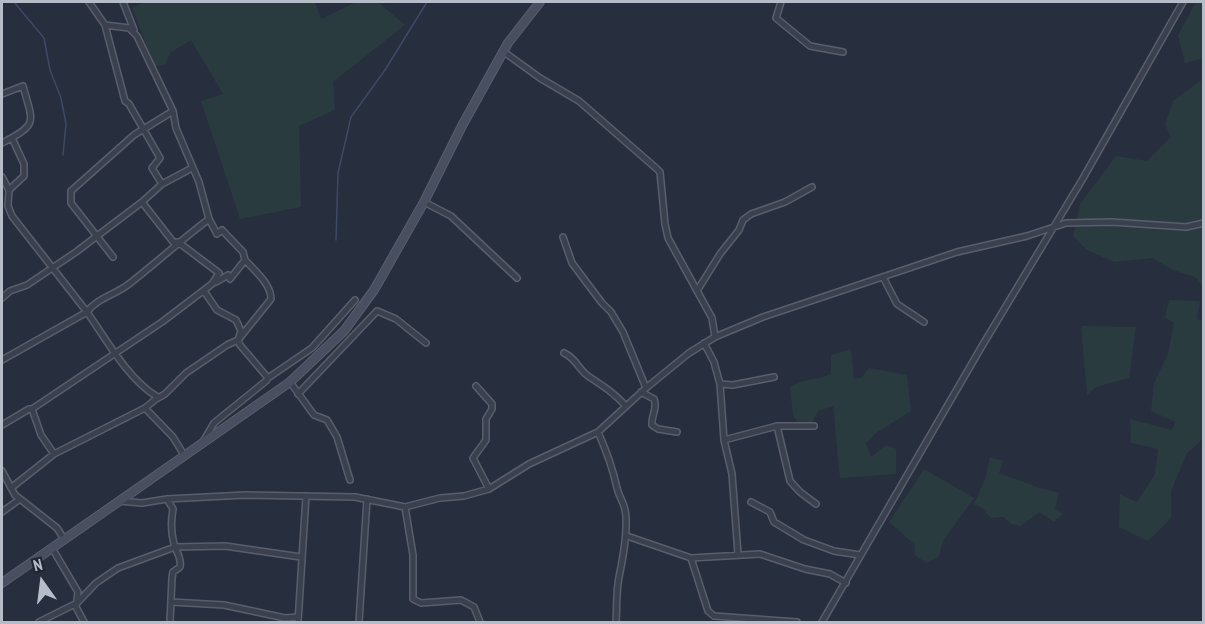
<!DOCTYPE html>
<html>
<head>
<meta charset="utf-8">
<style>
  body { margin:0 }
  #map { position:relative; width:1205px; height:624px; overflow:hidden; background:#272e3e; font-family:"PT Sans Narrow",sans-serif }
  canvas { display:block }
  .frame { position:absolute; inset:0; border:3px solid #b7bcc9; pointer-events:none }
  .north { position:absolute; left:12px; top:552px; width:60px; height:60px; -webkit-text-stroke:4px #202533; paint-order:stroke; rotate:346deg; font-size:16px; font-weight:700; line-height:24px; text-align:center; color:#b7bcc9 }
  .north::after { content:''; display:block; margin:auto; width:21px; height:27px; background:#b7bcc9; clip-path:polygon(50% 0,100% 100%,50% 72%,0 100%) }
</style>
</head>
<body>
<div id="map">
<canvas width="1205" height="624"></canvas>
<div class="frame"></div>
<div class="north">N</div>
</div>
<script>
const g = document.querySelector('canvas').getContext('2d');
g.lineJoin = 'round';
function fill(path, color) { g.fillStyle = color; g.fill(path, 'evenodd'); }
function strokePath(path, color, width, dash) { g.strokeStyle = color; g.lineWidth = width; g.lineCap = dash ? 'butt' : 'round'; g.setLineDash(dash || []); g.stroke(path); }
fill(new Path2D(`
  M145,2H315L321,19L356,2H378L405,25L333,82L335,110L299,126L301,207L240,219L201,101L223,94L191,40L170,53L165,65L155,66L132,8Z
  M1196,2H1203V58L1185,63L1178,35Z
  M1203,79V286L1195,277L1173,270L1152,258L1115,262L1087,250L1073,236L1080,204L1116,156L1147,161L1171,137L1165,125L1173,101Z
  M1169,300L1200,301L1197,319L1203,321V439L1187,453L1171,491V518L1148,541L1119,527L1120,494L1137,502L1155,474L1158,449L1131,443L1130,419L1172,430L1175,422L1151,411L1154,383L1168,354L1174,322L1165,318Z
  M1081,326L1136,327L1129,378L1096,387L1087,395Z
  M851,349L854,379L862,377L869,368L907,375L911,411L876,433L866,443L871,457L886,445L896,449V474L840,478L833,406L818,411L811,424L801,426L793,416L790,387C803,379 817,380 831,374V355Z
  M990,457L1003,461L999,473L1040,488L1059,493L1055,508L1063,514L1054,522L1039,512L1021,526L1011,524L1003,517L991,518L982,508L974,504L985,479Z
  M924,469L974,498L943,541L939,556L926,563L915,555L914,544L889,522Z`), '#2a3b40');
strokePath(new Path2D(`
  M14,2L44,38L50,70L61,98L66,124L63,155
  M336,240L338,173L351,117L385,70L427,2`), '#3e4965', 1.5);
const street = new Path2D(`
  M123,2L134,30
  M781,2L776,18L810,46L843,52
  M105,25L129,28L137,36L173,111L176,128L199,182L209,219L217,234L222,230L243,252L245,260L230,279L228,275L216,282
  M504,52L540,78L579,101L657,169L660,172L665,224L668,238L712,318L715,337
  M2,94L23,86C33,123 39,124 2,143
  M2,177L9,190L8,206L12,216L87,312C97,298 115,295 129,284C156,263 181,240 209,219
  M162,184L192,168
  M9,190L24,176V164L12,138
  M424,202L451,216L517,278
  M563,237L572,263L602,303L611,312L623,332L646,388
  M113,257L71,203V191L134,135L173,111
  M883,277L897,304L924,322
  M204,291L217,310L236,320L241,331L238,340L240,345L268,378L266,381L214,423L204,440
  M697,291L720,254L739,230L743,220L751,214L785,202L812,187
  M2,298L10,291L27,285L76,252L142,202
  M704,343L714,362L720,384L724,440L732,474L738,554
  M564,353C577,359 578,369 588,376C603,386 613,392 626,406
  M2,360L87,312C106,339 128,379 156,396V399L145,408L54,454L11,488
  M268,378L312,348L355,300
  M290,382L314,415L327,420L337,437L350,480
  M720,384L733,385L774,377
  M476,386L492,404V409L486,419V440L473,458L489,489
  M641,392L654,399C658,409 651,415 652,425L658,429L677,432
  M298,394L377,311L396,319L426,343
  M156,399L165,394L186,373L227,345L238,340L271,299C271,284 255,271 245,260
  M145,408L173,437L184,455
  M32,409L162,322L212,284L219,273L178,242L174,243L142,202L162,184L152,168L160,158L129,104L125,101L105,25L89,2
  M2,425L29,409H32L41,435L54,454
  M777,426L790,481L800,492L816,504
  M598,432C606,450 613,469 617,488C620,500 626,504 626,518C627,538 623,558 619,577C616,592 617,608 616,622
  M724,440L777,426H814
  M2,471L15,495L57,528L64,539
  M167,499L173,509C171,520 171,533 174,544C176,552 182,558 180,567L173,572L172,578L170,622
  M119,501L142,503L167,499L245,495L355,497L405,507L440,498L464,496L489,489L529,464L598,432L646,388L689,353L715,337L763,317L957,252L1027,236L1066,223L1112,222L1186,227L1204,223
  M751,502L770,512L774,522L804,540L834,551L860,555
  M405,507L413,555V599L421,603L461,600L474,607L480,622
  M2,512L20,499
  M627,536L691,558L760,554L805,569L830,574L846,583
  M52,548L78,592L76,607L84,622
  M691,558L708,611L714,616L797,622
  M171,602L224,605L285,618L298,617
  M39,622L77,603L96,583L118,568L175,547L225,546L301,557
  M298,622L306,496
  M359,622L367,499
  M822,622L982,346L1082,180L1183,2`);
const secondary = new Path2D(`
  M2,583L290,382L344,331L374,290L424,202L463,124L508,43L540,2`);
strokePath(street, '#595e6c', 8);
strokePath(secondary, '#595e6c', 10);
strokePath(street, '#3b404e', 5);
strokePath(secondary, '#494f61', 8);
</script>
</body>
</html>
